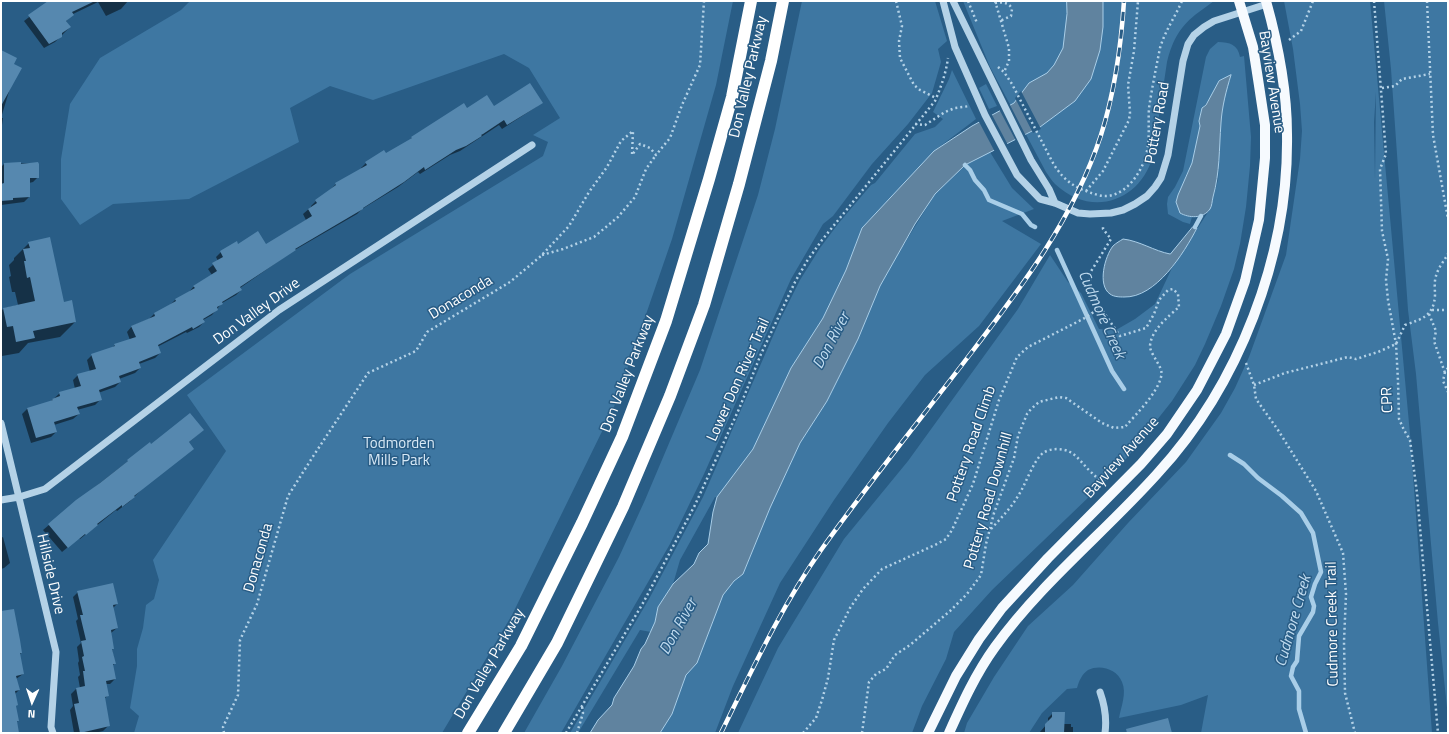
<!DOCTYPE html>
<html>
<head>
<meta charset="utf-8">
<style>
  body { margin:0 }
  #map { position:relative; width:1449px; height:734px; overflow:hidden; background:#295d86; font-family:"Titillium Web",sans-serif }
  canvas { display:block }
  .frame { position:absolute; inset:0; border:2px solid #fff; pointer-events:none }
  .north { position:absolute; left:12px; top:682px; width:40px; height:40px; -webkit-text-stroke:3px #295d86; paint-order:stroke; rotate:183deg; font-size:11px; font-weight:700; line-height:16px; text-align:center; color:#fff }
  .north::after { content:''; display:block; margin:auto; width:14px; height:18px; background:#fff; clip-path:polygon(50% 0,100% 100%,50% 72%,0 100%) }
</style>
</head>
<body>
<div id="map">
<canvas width="1449" height="734"></canvas>
<div class="frame"></div>
<div class="north">N</div>
</div>
<script>
const g = document.querySelector('canvas').getContext('2d');
g.lineJoin = 'round';
function fill(path, color) { g.fillStyle = color; g.fill(path, 'evenodd'); }
function strokePath(path, color, width, dash) { g.strokeStyle = color; g.lineWidth = width; g.lineCap = dash ? 'butt' : 'round'; g.setLineDash(dash || []); g.stroke(path); }
function label(font, color, halo, rows, align = 'center') {
  g.font = font + ' "Titillium Web",sans-serif'; g.lineWidth = 3; g.setLineDash([]); g.textBaseline = 'middle'; g.strokeStyle = halo; g.fillStyle = color; for (const [text, x, y, turn = 0] of rows) {
    g.save(); g.translate(x, y); g.rotate((+turn || 0) * Math.PI / 180); g.textAlign = isNaN(turn) ? turn : align; if (halo) g.strokeText(text, 0, 0); g.fillText(text, 0, 0); g.restore();
  }
}
fill(new Path2D(`
  M190,1H733L716,85L672,239L614,407L512,615L442,733H134L139,716L130,708L137,666V649L143,628L146,605L154,599L159,580L153,560L226,451L187,395L350,274L543,156L548,142L533,135L560,118L529,68L504,54L373,100L330,86L290,108L299,142L189,199L113,204L80,225L61,199V159L70,104L100,58L181,10Z
  M802,1H935L947,41L938,49L941,62L932,93L908,124L872,164L833,216L823,224L791,279L704,474L670,544L561,733H524L562,666L619,557L645,500L700,370L758,195L775,129Z
  M963,1H1214C1209,5 1204,8 1199,12C1180,26 1173,39 1167,62L1153,156C1140,202 1091,218 1055,184C1052,181 1049,176 1046,172L990,67Z
  M1284,1H1370L1410,434L1432,733H1201L1208,695L1181,705L1119,718C1121,707 1127,693 1122,682C1117,669 1100,664 1088,670C1082,674 1079,681 1077,688L1067,689L1042,713L1029,733H964L967,723L994,677L1028,626L1073,585L1128,523L1186,462L1221,413L1235,388L1249,357L1286,255L1300,159L1302,131L1300,104L1293,49ZM1376,92L1375,180L1374,122Z
  M1384,1H1448V717L1438,623L1416,374L1408,310L1391,69Z
  M1218,42C1230,42 1238,45 1240,57L1244,56L1251,137L1250,166L1246,207L1240,244L1234,269L1221,306L1205,344L1195,365L1172,401L1118,469L992,590L954,632L946,659L922,706L912,733H738L778,648L844,539L908,461L1018,309L1050,255L1068,282L1081,293L1099,329L1116,330L1135,319L1155,304L1172,268L1210,209L1218,180L1221,123L1225,93L1231,76L1202,108L1199,121L1200,126L1192,163L1185,178L1184,215L1192,217L1190,224L1183,222L1168,214L1167,204L1168,197L1175,187L1183,171L1206,57L1210,49Z
  M952,70L976,119L934,151L862,228L846,270L823,318L791,368L753,449L717,497H715L680,560L673,584L658,607L655,622L651,632L640,630L578,733H570L649,599L703,497L780,320L800,280L820,248L838,224L871,185L875,183L915,134L935,127L943,119L933,112L949,79Z
  M986,84L997,106L989,109L979,88Z
  M990,152L1012,188L1034,209L1002,221L1041,244L979,326L925,375L888,423L834,500L780,583L733,686L715,733H660L672,714L686,675L697,663L723,595L734,581L743,574L770,508L800,443L827,401L858,339L880,286L898,254L935,194L965,165Z`), '#3e77a2');
const water = new Path2D(`
  M1067,1H1103V27L1100,50L1091,79L1075,101L1040,127L965,165L935,194L915,224L880,286L858,339L827,401L800,443L770,508L743,574L734,581L723,595L697,663L686,675L672,714L660,733H590L598,720L612,705L614,698L634,666L641,649L645,644L655,622L658,607L673,584L694,564L699,553L708,544L713,512L717,497L753,449L791,368L823,318L846,270L862,228L934,151L972,126L1014,103L1029,83L1047,73L1054,65L1063,48L1067,14Z
  M1231,75C1226,91 1222,107 1221,123C1219,149 1220,172 1213,197C1212,201 1212,206 1210,209C1203,219 1189,218 1180,213L1176,202L1178,195L1192,163L1200,126L1199,121L1202,108L1206,105L1219,81Z
  M1193,227L1197,228C1184,253 1156,298 1124,297C1120,297 1114,297 1110,294C1097,285 1105,256 1113,246C1116,243 1120,241 1123,239C1140,241 1154,251 1170,254Z`);
fill(water, '#60839f');
strokePath(water, '#a9cee8', 1);
fill(new Path2D(`
  M1021,91L1041,129L1033,133L1015,98Z
  M1009,103L1026,136L1016,141L999,109Z
  M991,113L1008,145L995,152L978,120Z`), '#295d86');
fill(new Path2D(`
  M50,1H128L121,9L106,16L98,2L73,14L66,21L70,27L55,42L44,48L24,21Z
  M1,52L12,64L10,88L1,118H3L1,132Z
  M541,102L536,107L502,129L499,125L460,151L450,155L420,174L418,172L398,187L362,209L357,214L293,251L240,288L241,290L236,295L222,303L212,315L203,320L204,322L199,327L187,333L186,332L157,347L160,353L155,358L139,364L140,368L135,373L119,379L120,382L115,387L98,393L100,400L95,405L77,410L79,414L73,419L54,425L56,432L51,437L31,443L22,414L27,409L50,402L60,393L75,389L73,380L78,375L90,372L87,360L92,355L111,349L115,345L130,340L127,332L132,326L149,319L154,314L170,305L175,300L189,292L194,286L212,275L208,269L218,261L216,257L221,252L238,245H266L306,220L303,214L311,207V206L316,201L331,190V189L336,184L362,169L361,168L366,163L386,154L409,141L412,138L466,109Z
  M37,163L38,177L33,182L29,183V197L24,202L1,205V167L4,164Z
  M29,243L75,322L60,337L28,343L19,353L2,356L1,311L4,308L18,305L15,292H12L9,277L11,276L9,265L14,260V258Z
  M203,430L188,443L129,502L117,511L116,510L80,539L79,538L62,552L43,530L77,501L150,444L151,445Z
  M3,537L10,563L4,568L1,569V538Z
  M78,592L117,604L113,608L117,628L111,633L113,648L112,650L115,663L112,666L115,679L110,684H106L108,695L104,699L108,726L103,731L95,733H74L70,710L73,706L71,694L76,689L80,688L78,677L80,675L78,663L79,661L77,647L81,643L76,621L78,619L73,597Z
  M1,612L21,653L19,655L23,674L16,679L19,690L15,694L17,705L15,707L18,721L16,722L18,733H1Z
  M1053,713L1064,724H1071V727H1073V733H1039L1048,723V718Z`), '#0007');
strokePath(new Path2D(`
  M965,165L970,170L975,180L984,190L989,200L1022,214L1031,225L1035,227
  M1195,227L1201,216
  M1057,250L1112,371L1124,389
  M1230,455L1244,464L1258,478L1282,496L1301,513L1313,533L1321,572L1315,584L1311,597L1314,606L1313,612L1299,636L1297,661L1293,667L1291,676L1299,691V709L1306,733`), '#a9cee8', 4.5);
fill(new Path2D(`
  M48,1H95L72,12L74,15L66,21L71,27L62,33V37L49,44L28,15Z
  M1,50L17,58L14,64L22,68L1,106Z
  M530,83L543,103L507,125L504,120L483,134L481,135L482,136L466,146L456,150L425,170L424,167L404,182L363,208V209L295,249L296,250L240,287L242,290L222,302L223,304L217,307L218,310L203,319L205,322L193,329L192,327L158,345L161,353L139,362L141,368L119,376L121,382L99,390L102,400L77,407L80,414L54,422L57,432L36,438L27,408L53,400L52,399L60,396L59,392L81,386L77,374L96,369L91,354L115,346L114,344L136,337L131,326L155,316L154,313L176,301L175,299L195,288L193,286L217,271L212,263L223,257L220,251L237,241L238,244L258,231L266,244L312,216L308,209L317,203L315,200L336,185L335,183L367,165L365,162L384,150L386,153L412,138L411,137L464,103L467,108L487,95L494,106Z
  M21,162V164L38,162L39,164V178H30V197L13,198V200L1,201V184L4,183V163Z
  M50,237L64,302L72,300L76,322L33,331L35,338L16,342L13,326L7,327L3,308L35,301L30,277L27,278L24,261H26L23,249L30,248L28,242Z
  M190,413L204,430L189,442L194,449L134,496L135,497L122,507V505L97,524L98,525L86,535L85,534L68,548L48,524L76,500L100,483L128,461L127,460L150,442L151,444Z
  M113,583L118,604L113,605L118,628L111,630L114,649H112L116,664H113L116,679L106,681L109,696L105,697L110,726L80,733L74,704L79,703L76,688L85,686L83,671H85L82,657L84,656L81,641L86,640L80,615H83L77,591Z
  M14,609L20,640L22,653H20L24,674L16,676L20,690L15,691L18,705L16,706L19,721H17L19,733H1V611Z
  M1052,712H1065L1064,733H1045V724L1052,717Z
  M1168,718L1172,733H1127L1126,729Z`), '#5688af');
strokePath(new Path2D(`
  M896,1L902,26L899,41L900,58L914,85L920,90L936,98
  M968,1L977,23
  M995,1L1009,48V61L1004,72
  M1374,1L1386,154L1380,169L1382,231L1388,259L1386,280L1388,300L1396,344L1398,381L1399,419L1404,430L1410,440L1417,493L1438,733
  M1427,1L1433,135L1448,219
  M995,3C1002,2 1009,2 1012,9L1011,16L1000,21
  M1289,40L1301,31L1313,1
  M998,67L1004,72L1012,84L1054,165C1066,183 1077,189 1098,195C1123,202 1143,172 1147,151C1150,137 1148,123 1149,108C1152,88 1156,68 1160,48C1165,31 1175,17 1182,1
  M1382,88L1395,86L1402,79L1430,74
  M915,124L925,125L945,112L955,108L970,106
  M1086,191L1103,171L1129,120L1130,113L1128,85L1134,51L1138,1
  M542,255L563,249L594,237L618,217L635,197L646,169L656,155
  M1432,310H1448
  M1429,314L1436,331L1434,341L1445,373
  M1246,363L1254,385L1256,399L1278,430L1316,491L1343,553L1346,594L1344,642L1345,693L1355,733
  M1448,368L1445,372L1443,381L1448,392
  M1254,385L1285,373L1348,357L1356,359L1378,352L1396,344L1405,325C1422,319 1434,316 1435,295C1435,289 1434,282 1436,276C1438,268 1444,261 1448,254
  M991,529C1001,518 1011,508 1018,496C1026,484 1033,461 1043,453C1050,448 1063,448 1070,452C1079,457 1084,466 1092,473C1096,477 1101,481 1106,485
  M224,733L223,727L238,695L240,640L257,604L288,496L312,458L368,373L416,351L427,332L510,282L541,256L569,226L589,192L607,167L621,141L633,131L632,155L640,144L650,148L656,155L670,138L682,105L700,65L704,1
  M566,733L643,603L695,505L739,409L761,354L795,282L807,261L822,240L935,101C941,87 946,73 948,58
  M577,733L583,713L582,706
  M803,733L816,718L822,700L828,678L834,640L850,608L863,589L882,569L935,545L946,539L952,530L973,484L999,400L1017,357L1028,347L1083,319L1100,308
  M862,733L869,682L876,674L886,669L895,655L910,645L950,611L967,594L981,575L986,544L994,513L1014,458L1018,436L1027,414L1031,409L1039,402L1059,397L1066,398L1102,423L1114,428L1125,427C1136,414 1157,394 1161,377C1163,371 1159,365 1156,360C1154,356 1150,351 1150,346C1151,330 1169,316 1179,307L1178,294L1173,289L1168,290L1159,300L1154,314L1146,328L1120,336L1096,301L1090,282V273L1111,239L1103,229V226`), '#b4d2e7', 2.5, [2, 3]);
strokePath(new Path2D(`
  M943,1L955,47L985,115L1017,175L1040,199L1055,203L1078,213L1090,214L1111,213L1123,210L1135,204L1147,196L1155,187L1161,178L1168,155L1183,61L1188,44L1194,35L1204,27L1214,21L1267,4
  M953,1L1031,160L1049,189L1055,203
  M1,423L56,652L51,727L53,733
  M1,500L19,497L45,489L279,310L532,145
  M1100,692C1105,706 1107,718 1105,733`), '#b4d2e7', 7);
strokePath(new Path2D(`
  M928,733L956,676L979,639L1002,608L1048,558L1141,464L1167,434L1197,390L1226,334L1245,281L1259,220L1265,158V125L1258,79L1253,47L1239,1
  M949,733C962,704 976,673 995,647C1041,583 1104,533 1157,474C1239,385 1289,256 1287,134C1287,90 1278,44 1266,1`), '#f6fafe', 10);
strokePath(new Path2D(`
  M468,733L521,646L582,523L622,437L666,321L709,179L732,97L751,1
  M504,733L557,643L623,507L670,396L704,305L739,184L771,61L783,1`), '#fff', 12);
const rail = new Path2D(`
  M721,733C752,670 781,607 821,550C868,484 919,421 968,357C1021,288 1074,218 1101,135C1115,91 1121,47 1124,1`);
strokePath(rail, '#fff', 4.5);
strokePath(rail, '#295d86', 3, [9]);
label('15px', '#fff', '#295d86', [
  ["Don Valley Parkway",749,77,-77],
  ["Bayview Avenue",1271,82,81],
  ["Pottery Road",1158,123,-80],
  ["Donaconda",461,298,-31],
  ["Don Valley Drive",257,312,-36],
  ["Don Valley Parkway",628,374,-69],
  ["Lower Don River Trail",739,380,-66],
  ["CPR",1388,400,-92],
  ["Pottery Road Climb",972,444,-71],
  ["Bayview Avenue",1122,458,-48],
  ["Pottery Road Downhill",989,501,-74],
  ["Donaconda",259,558,-74],
  ["Hillside Drive",50,574,77],
  ["Cudmore Creek Trail",1333,624,-91],
  ["Don Valley Parkway",490,664,-60]
]);
label('15px', '#d8e9f6', '#295d86', [
  ["Todmorden",399,444],
  ["Mills Park",399,461]
]);
label('italic 16px', '#c0dbef', '#295d86', [
  ["Cudmore Creek",1101,315,66],
  ["Don River",832,341,-62],
  ["Cudmore Creek",1294,621,-74],
  ["Don River",679,627,-61]
]);
</script>
</body>
</html>
